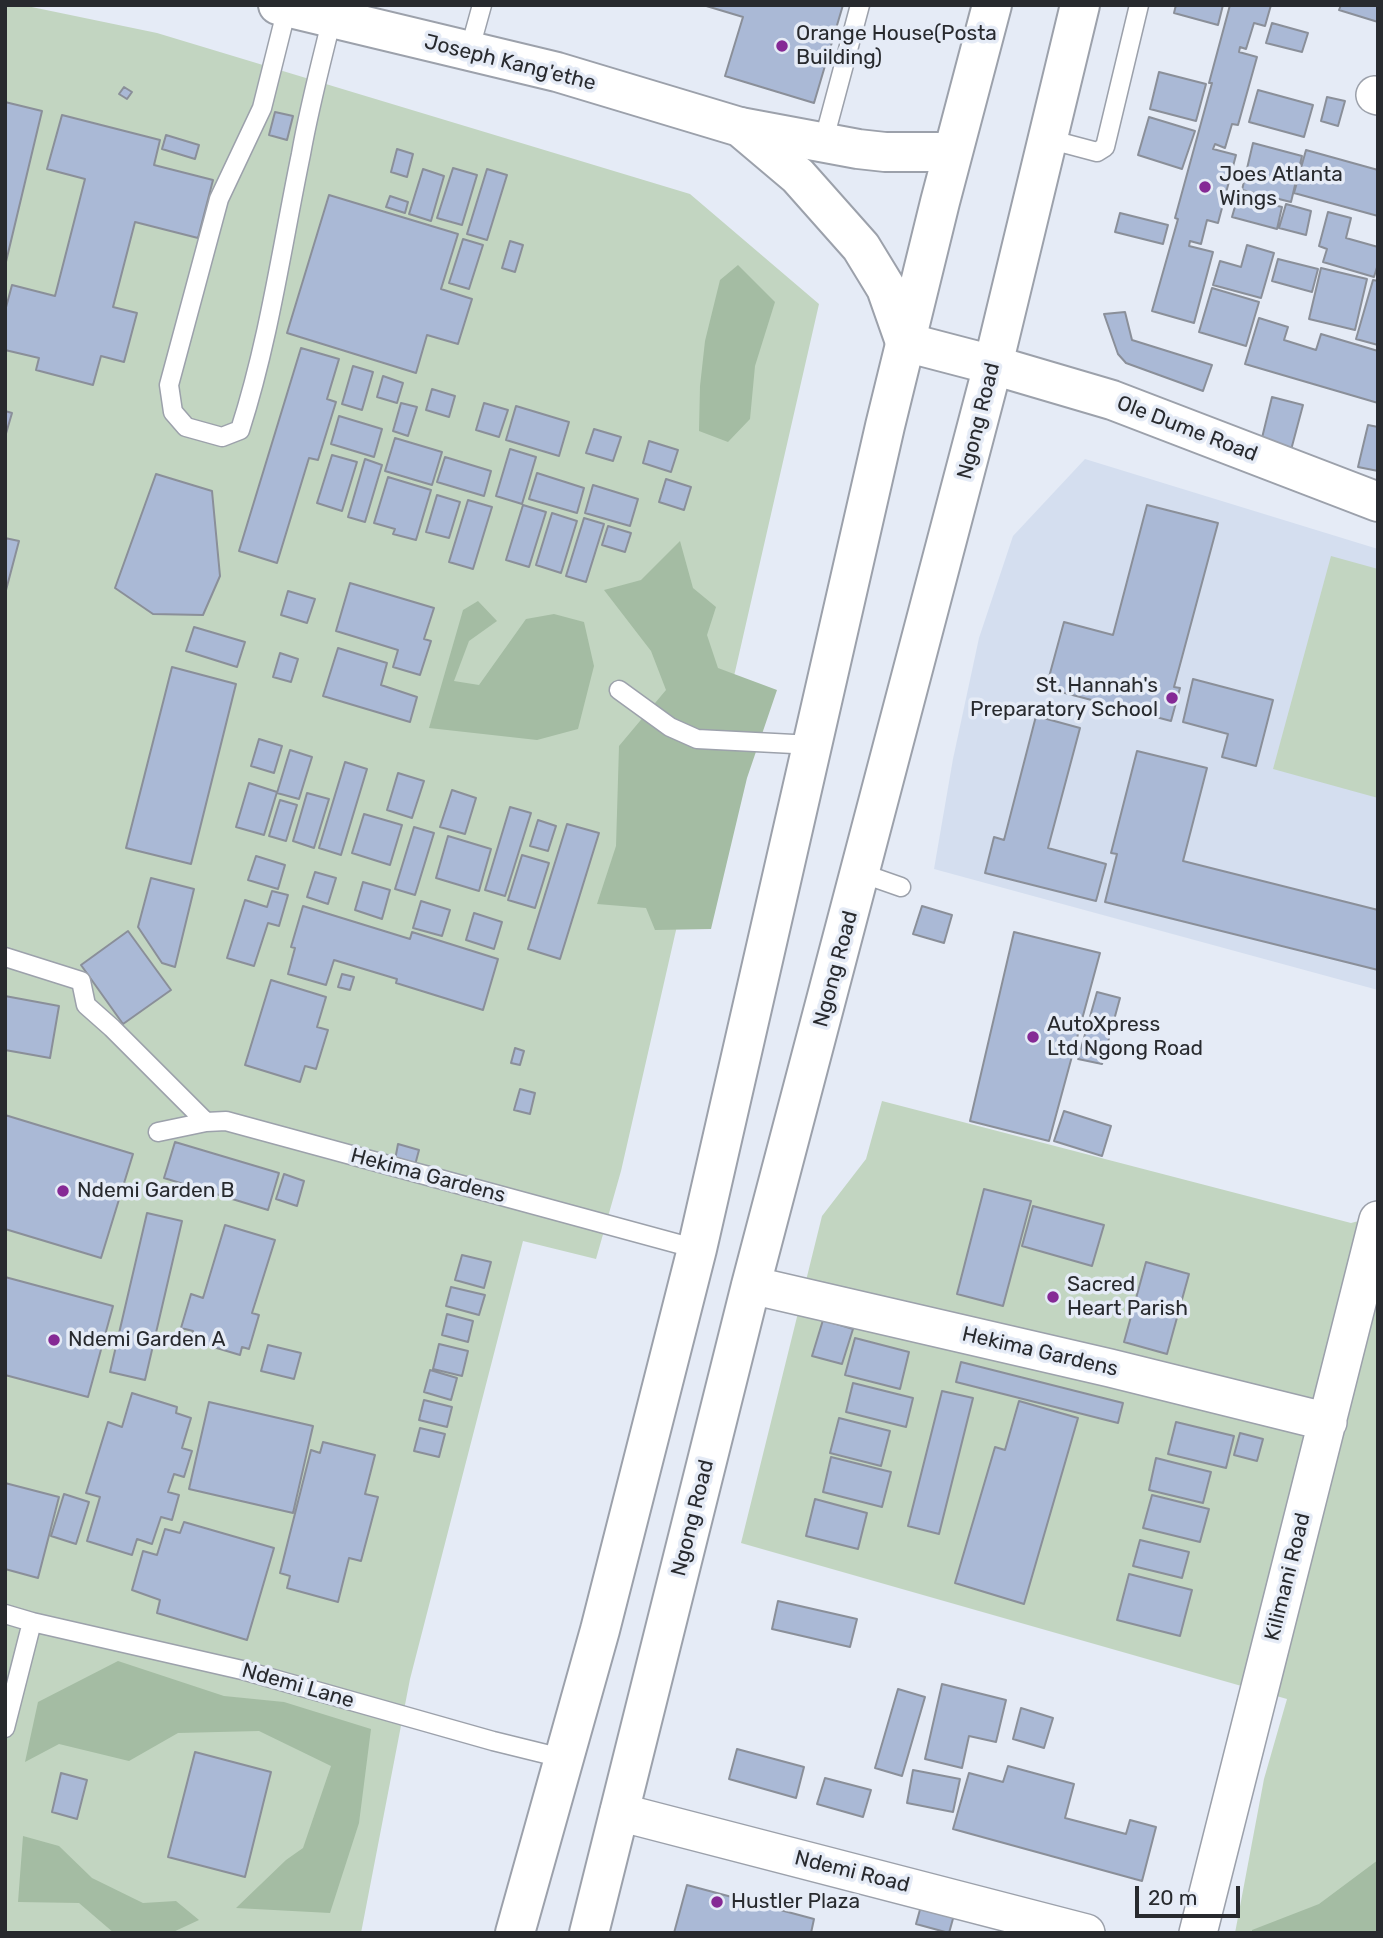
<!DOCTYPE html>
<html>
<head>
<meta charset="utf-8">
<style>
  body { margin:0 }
  #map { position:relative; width:1383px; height:1938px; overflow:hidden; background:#e5ebf6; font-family:Rubik,sans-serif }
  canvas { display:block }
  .frame { position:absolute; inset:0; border:7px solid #282a2e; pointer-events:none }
  .scale { position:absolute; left:1135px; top:1886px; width:105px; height:32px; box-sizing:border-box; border:4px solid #282a2e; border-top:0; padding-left:9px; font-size:21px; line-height:24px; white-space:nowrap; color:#282a2e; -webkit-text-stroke:5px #e5ebf6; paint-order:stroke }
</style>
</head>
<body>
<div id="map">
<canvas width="1383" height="1938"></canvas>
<div class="frame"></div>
<div class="scale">20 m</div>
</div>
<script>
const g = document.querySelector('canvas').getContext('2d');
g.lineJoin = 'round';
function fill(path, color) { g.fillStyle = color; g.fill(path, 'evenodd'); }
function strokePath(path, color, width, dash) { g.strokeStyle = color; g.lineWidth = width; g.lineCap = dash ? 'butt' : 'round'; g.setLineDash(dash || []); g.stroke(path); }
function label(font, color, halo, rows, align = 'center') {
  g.font = font + ' Rubik,sans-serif'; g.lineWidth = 7; g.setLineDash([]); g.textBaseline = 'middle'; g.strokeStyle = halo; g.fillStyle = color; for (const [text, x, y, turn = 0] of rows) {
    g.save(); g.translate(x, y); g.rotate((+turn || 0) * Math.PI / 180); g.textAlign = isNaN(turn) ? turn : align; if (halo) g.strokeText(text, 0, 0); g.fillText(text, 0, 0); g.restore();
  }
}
fill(new Path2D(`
  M1085,459L1378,549V990L934,869L953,759L979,638L1013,536Z`), '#d4deef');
fill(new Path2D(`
  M5,5H22L157,33L690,194L819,304L621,1171L596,1259L523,1241L410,1679L361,1933H5Z
  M1331,556L1378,569V798L1273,769Z
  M882,1101L1351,1223L1378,1216V1933H1235L1264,1779L1287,1699L741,1543L822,1216L866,1159Z`), '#c2d5c1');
fill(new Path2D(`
  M738,265L775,302L755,366L750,419L728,442L699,431L700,386L705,341L720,280Z
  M680,541L693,588L716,607L707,635L718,668L777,690L747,778L711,929L655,930L646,908L597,904L616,846L619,746L666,690L651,651L604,590L641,580Z
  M478,601L497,621L469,641L454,681L479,685L526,619L554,614L584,622L594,666L578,729L537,740L429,728L463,610Z
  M118,1661L224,1696L284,1702L371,1729L359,1823L330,1913L236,1908L286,1860L303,1848L331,1766L259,1731L178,1733L129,1761L59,1744L25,1762L38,1702Z
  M23,1836L59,1846L92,1878L143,1903L176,1901L199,1920L171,1933H114L79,1903L18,1902Z
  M1378,1860V1933H1252V1930L1319,1904Z`), '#a4bca3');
const building = new Path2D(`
  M703,5H843L814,103L725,76L743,17Z
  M1176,5H1223L1218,25L1174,13Z
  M1230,5H1271L1265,26L1254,23L1246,49L1240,47L1239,52L1257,57L1238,125L1232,124L1225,148L1215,144L1213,149L1236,155L1218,223L1207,220L1201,244L1190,241L1189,246L1213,252L1194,323L1152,311L1178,219L1175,218L1212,83H1209Z
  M1341,5H1378V22L1339,10Z
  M1272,23L1308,33L1302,52L1266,43Z
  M1159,72L1206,84L1196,121L1150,109Z
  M124,87L132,92L127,99L119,94Z
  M1258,90L1313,105L1304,137L1249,122Z
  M1327,97L1345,101L1338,126L1321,121Z
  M5,102L42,111L5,266Z
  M275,112L293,116L287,140L269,135Z
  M62,115L160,140L154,165L213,180L198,238L135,222L113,307L137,313L124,362L101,356L93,385L36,370L39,358L5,350V311L12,285L55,296L85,179L47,169Z
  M1149,117L1195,131L1182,169L1138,155Z
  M166,135L199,145L195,159L162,149Z
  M1253,143L1302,156L1291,202L1242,190Z
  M397,149L413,154L407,177L391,172Z
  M1306,150L1378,170V216L1294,193Z
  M453,168L477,175L462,225L437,218Z
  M423,169L444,176L431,221L409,214Z
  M487,169L507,175L487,240L467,234Z
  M329,195L458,234L441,289L472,299L458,344L427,335L416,373L287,333Z
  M390,196L408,202L405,213L386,207Z
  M1238,196L1282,207L1277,229L1232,217Z
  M1286,204L1311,211L1306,235L1279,228Z
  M1328,212L1351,218L1346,238L1378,247V264L1374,277L1323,262L1327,249L1319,246Z
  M1120,213L1168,225L1163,244L1115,232Z
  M463,239L483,245L469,289L449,283Z
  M510,241L523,245L515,272L502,268Z
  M1247,245L1274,253L1261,298L1213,285L1220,261L1241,267Z
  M1278,259L1318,269L1312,292L1272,281Z
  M1321,268L1367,279L1355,330L1309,319Z
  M1373,280L1378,281V345L1356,339Z
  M1212,288L1259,302L1246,346L1199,332Z
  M1125,312L1132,340L1212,365L1203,391L1126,363L1118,354L1104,314Z
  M1259,318L1288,327L1284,340L1316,350L1321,334L1378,351V403L1245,364Z
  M301,348L339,359L327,399L336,402L318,460L309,458L277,563L239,551Z
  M353,366L373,372L362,410L342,404Z
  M383,376L403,383L397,403L377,397Z
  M432,389L455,396L449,417L426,410Z
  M1272,397L1303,405L1291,450L1261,442Z
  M401,403L417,407L408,436L393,431Z
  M484,403L508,410L499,437L476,430Z
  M516,406L569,422L559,456L506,440Z
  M5,411L12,413L5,437Z
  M339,416L382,429L374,457L331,444Z
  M1368,425L1378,427V471L1358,467Z
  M594,429L621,437L613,461L586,453Z
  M395,438L442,452L432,485L385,471Z
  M649,441L678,450L671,472L643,463Z
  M510,449L536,457L522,504L496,496Z
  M332,455L357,462L342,511L317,503Z
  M445,457L491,471L484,496L437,482Z
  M365,459L382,465L365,522L348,517Z
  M537,473L584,488L577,513L529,499Z
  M156,474L212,491L220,576L203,615L153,614L115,588Z
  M388,477L431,490L416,540L393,534L395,529L374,523Z
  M666,479L691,487L684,510L659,502Z
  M593,485L638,499L630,526L585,513Z
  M437,495L460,502L449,538L426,532Z
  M468,500L492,507L473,569L449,562Z
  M523,505L546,512L529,567L506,560Z
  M1147,505L1218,523L1174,687L1180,688L1171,721L1046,688L1064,622L1113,635Z
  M552,513L577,521L561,573L536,565Z
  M584,518L604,524L586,582L566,576Z
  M608,526L631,533L625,552L602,545Z
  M5,538L19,541L5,594Z
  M350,583L434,608L424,639L431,641L420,675L393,667L398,650L336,631Z
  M288,591L315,599L307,623L281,615Z
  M194,627L245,642L237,667L186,651Z
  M338,648L387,663L381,685L417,697L410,722L323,696Z
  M280,653L298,659L291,682L273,677Z
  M172,667L236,684L191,864L126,848Z
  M1193,679L1273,700L1256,766L1222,757L1228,734L1183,722Z
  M1036,716L1080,728L1048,848L1106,864L1096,901L985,873L994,837L1004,840Z
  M259,739L282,746L274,773L251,766Z
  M290,750L312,757L299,799L277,793Z
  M1137,751L1207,768L1183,861L1378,910V970L1105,902L1117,854L1111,853Z
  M345,762L367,769L341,855L319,848Z
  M398,773L424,781L412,818L387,810Z
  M249,783L277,792L264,835L236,827Z
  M452,790L476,798L465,834L440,827Z
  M307,793L329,799L314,848L293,841Z
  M280,800L297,805L286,841L269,836Z
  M510,807L531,813L505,896L485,890Z
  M364,814L402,825L390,865L352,853Z
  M538,820L556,826L548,851L530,846Z
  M567,824L599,833L560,959L528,949Z
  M414,827L434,833L415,895L395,889Z
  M448,836L491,849L479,891L436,878Z
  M522,855L549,863L535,908L508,900Z
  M256,856L285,865L278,889L248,880Z
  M315,872L336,878L328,904L307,897Z
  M151,878L194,889L175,967L162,963L138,927Z
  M363,882L390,890L382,919L355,910Z
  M272,891L288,895L279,926L268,923L254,966L227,958L245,900L267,907Z
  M421,901L450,910L442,936L413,928Z
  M303,906L410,939L412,932L498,959L483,1010L396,983L397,979L334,960L326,985L288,974L295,948L291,947Z
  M922,906L952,915L944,943L913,934Z
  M474,913L502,922L494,949L466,940Z
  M128,931L171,990L123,1024L81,965Z
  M1014,932L1100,953L1049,1141L970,1121Z
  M342,974L354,977L350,990L338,987Z
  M271,980L326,997L317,1027L328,1030L316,1069L305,1066L300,1082L245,1065Z
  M1097,992L1120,998L1102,1064L1078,1059Z
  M5,996L59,1006L50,1058L5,1050Z
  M515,1048L524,1051L520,1065L511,1063Z
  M520,1089L535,1093L530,1114L514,1110Z
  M1064,1111L1111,1126L1102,1156L1054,1141Z
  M5,1115L133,1154L101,1258L5,1229Z
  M175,1142L279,1173L268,1210L164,1178Z
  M398,1144L419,1150L415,1165L395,1160Z
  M284,1174L304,1181L297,1206L276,1199Z
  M984,1189L1031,1201L1003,1306L957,1294Z
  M1033,1206L1104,1225L1092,1266L1022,1246Z
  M147,1213L182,1221L145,1380L110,1372Z
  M225,1225L275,1240L252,1313L259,1315L249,1349L242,1347L240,1355L190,1340L193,1331L181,1328L191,1294L203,1298Z
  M462,1255L491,1262L484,1288L455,1280Z
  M1146,1262L1189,1274L1167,1354L1124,1342Z
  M5,1277L113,1306L88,1397L5,1375Z
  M451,1287L485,1295L479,1315L446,1306Z
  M447,1314L473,1321L468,1342L442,1335Z
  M823,1320L853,1329L842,1364L812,1356Z
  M855,1338L909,1352L900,1389L845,1375Z
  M439,1344L468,1351L462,1376L433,1369Z
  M268,1345L301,1353L294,1379L261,1371Z
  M961,1362L1123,1403L1118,1423L956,1382Z
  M430,1370L457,1378L451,1400L424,1392Z
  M853,1383L913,1398L906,1427L846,1412Z
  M942,1391L973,1398L939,1534L908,1526Z
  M132,1393L177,1407L176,1413L191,1418L182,1448L192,1451L184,1477L174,1474L168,1492L179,1495L172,1520L161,1517L152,1544L137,1539L132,1555L87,1541L100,1497L86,1493L108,1422L122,1427Z
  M424,1400L452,1407L447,1427L419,1420Z
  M1019,1401L1078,1418L1024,1604L955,1583L995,1447L1005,1450Z
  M209,1402L313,1426L293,1513L189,1489Z
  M839,1418L890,1431L881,1466L830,1453Z
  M1176,1422L1234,1436L1226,1468L1168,1454Z
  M420,1428L445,1434L439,1457L414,1451Z
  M1240,1433L1263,1439L1257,1461L1234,1455Z
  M323,1442L375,1455L365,1494L378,1497L361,1561L349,1558L338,1602L287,1588L290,1576L280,1573L311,1450L320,1453Z
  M831,1457L891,1472L882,1507L823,1492Z
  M1156,1458L1211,1472L1203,1503L1149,1490Z
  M5,1483L59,1497L38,1578L5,1569Z
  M64,1494L89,1502L76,1544L51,1536Z
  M1152,1495L1209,1509L1200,1542L1143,1528Z
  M815,1499L867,1513L858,1549L806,1536Z
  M184,1522L274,1548L247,1640L157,1613L160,1600L132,1590L143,1551L157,1555L165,1529L180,1533Z
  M1140,1540L1189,1552L1182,1578L1133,1566Z
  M1129,1574L1192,1590L1180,1636L1117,1620Z
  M778,1601L857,1619L850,1647L772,1629Z
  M942,1684L1006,1700L996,1742L969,1736L962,1768L925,1759Z
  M898,1689L925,1697L902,1776L875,1768Z
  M1021,1708L1053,1718L1044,1748L1013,1739Z
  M737,1749L804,1767L796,1798L729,1779Z
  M195,1752L271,1772L245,1877L168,1857Z
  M1008,1766L1074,1784L1065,1818L1126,1834L1130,1820L1156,1827L1142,1881L953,1829L969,1773L1003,1782Z
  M913,1770L960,1779L953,1812L907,1803Z
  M61,1773L87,1780L77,1819L52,1812Z
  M825,1778L871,1790L863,1817L817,1804Z
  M687,1885L814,1919L811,1933H674Z
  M921,1906L954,1915L949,1933L916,1924Z`);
fill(building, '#aab9d6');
strokePath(building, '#8a8f99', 2);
const service = new Path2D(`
  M287,8L262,108L219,199L169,385L173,412L186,427L222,437L240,430C269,340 282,246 301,154C309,108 321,63 332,18
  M469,52L482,5
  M1048,139L1097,152L1105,147L1139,5
  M823,143L860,5
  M619,690L670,727L697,739L813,745
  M861,873L901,887
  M5,957L81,981L86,1005L112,1028L206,1122
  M158,1132L206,1122L226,1121L697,1249
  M5,1614L32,1622
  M5,1728L32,1622L242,1670L493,1741L562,1758`);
const minor = new Path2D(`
  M1375,95L1378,96
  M751,1285L1110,1368L1328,1422
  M619,1812L1086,1933
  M1198,1933L1378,1220`);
const tertiary = new Path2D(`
  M278,5L557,72L740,127L798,176L861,247L886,288L905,342L993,365L1112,400L1378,502`);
const secondary = new Path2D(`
  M740,127L858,149L885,152H953
  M515,1933L600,1630L697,1249L885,426L940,202L992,5
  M589,1933L751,1285L993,365L1080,5`);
strokePath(service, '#9ca1ab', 21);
strokePath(minor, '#9ca1ab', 40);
strokePath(tertiary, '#9ca1ab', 42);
strokePath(secondary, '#9ca1ab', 42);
strokePath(service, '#fff', 18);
strokePath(minor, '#fff', 37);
strokePath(tertiary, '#fff', 38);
strokePath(secondary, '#fff', 38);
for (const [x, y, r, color] of [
  [782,46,7,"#852995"],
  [1205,187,7,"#852995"],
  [1172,698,7,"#852995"],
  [1033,1037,7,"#852995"],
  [63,1191,7,"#852995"],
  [1053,1297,7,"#852995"],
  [54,1340,7,"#852995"],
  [717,1902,7,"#852995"]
]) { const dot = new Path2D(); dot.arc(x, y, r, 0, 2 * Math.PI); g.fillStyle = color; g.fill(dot); strokePath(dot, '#e5ebf6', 2.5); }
label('21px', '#282a2e', '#e5ebf6', [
  ["Orange House(Posta",796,34],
  ["Building)",796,58],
  ["Joes Atlanta",1219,175],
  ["Wings",1219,199],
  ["St. Hannah's",1158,686,"right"],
  ["Preparatory School",1158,710,"right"],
  ["AutoXpress",1047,1025],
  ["Ltd Ngong Road",1047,1049],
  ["Ndemi Garden B",77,1191],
  ["Sacred",1067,1285],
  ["Heart Parish",1067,1309],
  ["Ndemi Garden A",68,1340],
  ["Hustler Plaza",731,1902]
], 'left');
label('21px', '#282a2e', '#e5ebf6', [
  ["Joseph Kang'ethe",510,63,14],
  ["Ngong Road",979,421,-76],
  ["Ole Dume Road",1187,429,21],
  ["Ngong Road",836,969,-75],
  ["Hekima Gardens",428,1176,15],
  ["Hekima Gardens",1040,1352,13],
  ["Ngong Road",693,1518,-76],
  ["Kilimani Road",1288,1577,-76],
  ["Ndemi Lane",298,1686,16],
  ["Ndemi Road",852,1872,14]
]);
</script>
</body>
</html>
